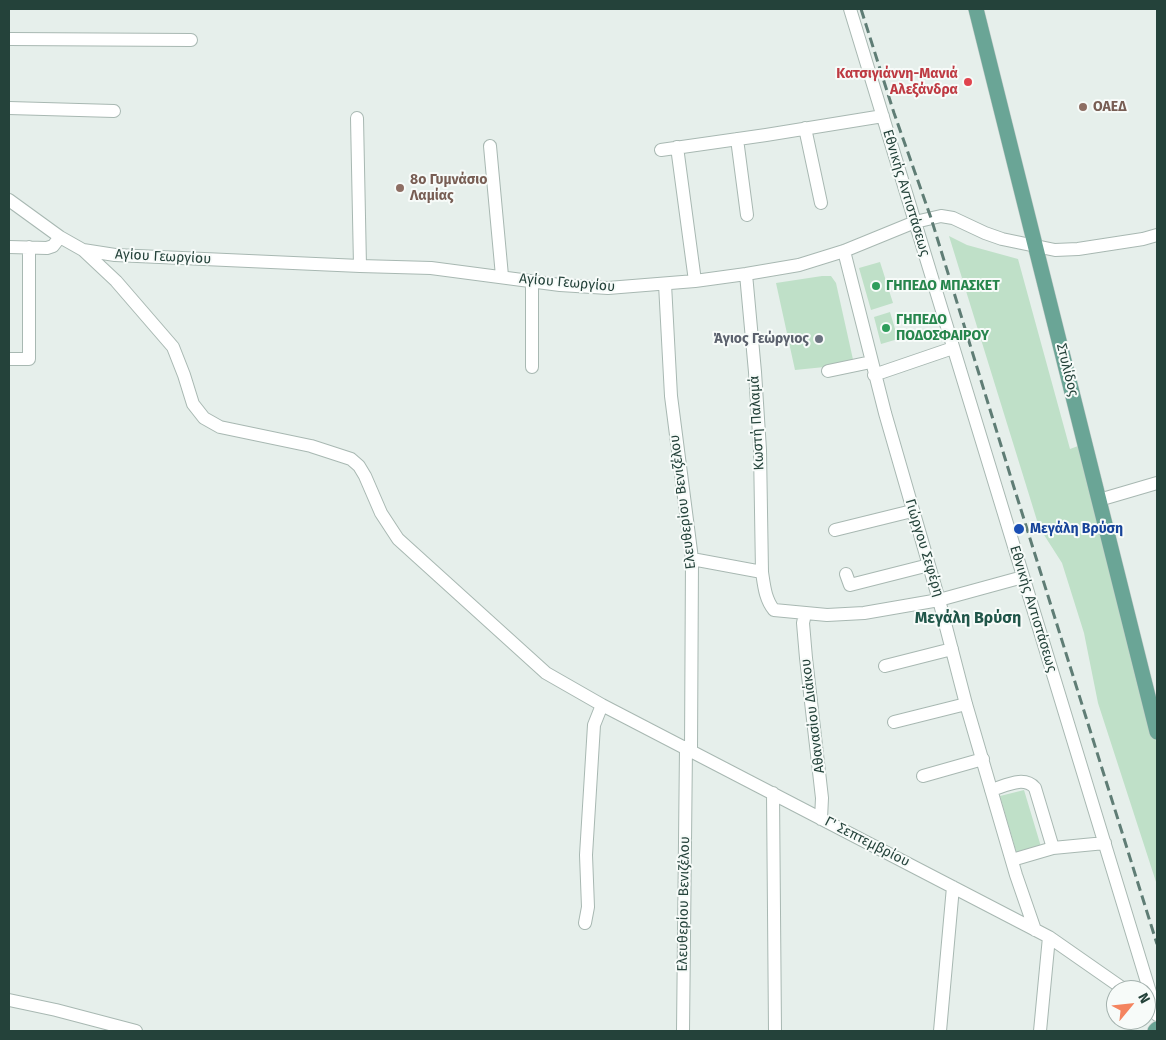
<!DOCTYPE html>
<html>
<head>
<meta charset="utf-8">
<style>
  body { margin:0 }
  #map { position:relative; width:1166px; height:1040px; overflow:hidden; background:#e6efeb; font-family:"Fira Sans",sans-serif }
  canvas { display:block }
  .frame { position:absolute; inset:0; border:10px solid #24423a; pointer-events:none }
  .north { position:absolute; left:1106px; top:980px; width:50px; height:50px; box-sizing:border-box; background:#f7fbf9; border:1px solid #a3b1ad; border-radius:50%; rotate:62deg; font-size:14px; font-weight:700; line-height:20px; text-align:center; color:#24423a }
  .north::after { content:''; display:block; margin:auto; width:18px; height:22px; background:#f4845f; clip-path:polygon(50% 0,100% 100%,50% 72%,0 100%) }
</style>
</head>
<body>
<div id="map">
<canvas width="1166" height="1040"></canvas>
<div class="frame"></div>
<div class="north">N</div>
</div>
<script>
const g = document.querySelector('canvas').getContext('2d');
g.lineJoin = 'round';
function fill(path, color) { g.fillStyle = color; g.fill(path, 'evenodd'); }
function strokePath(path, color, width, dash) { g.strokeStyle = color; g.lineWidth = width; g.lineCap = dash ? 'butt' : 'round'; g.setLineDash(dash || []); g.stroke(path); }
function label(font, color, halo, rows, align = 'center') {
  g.font = font + ' "Fira Sans",sans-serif'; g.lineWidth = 4; g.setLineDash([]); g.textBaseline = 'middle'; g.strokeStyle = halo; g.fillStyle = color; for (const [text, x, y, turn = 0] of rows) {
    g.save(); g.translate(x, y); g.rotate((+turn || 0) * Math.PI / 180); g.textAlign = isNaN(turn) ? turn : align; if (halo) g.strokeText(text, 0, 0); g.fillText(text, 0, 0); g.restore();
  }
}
fill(new Path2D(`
  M949,236L967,245L1018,259L1070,449L1078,446L1100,522L1157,745V885L1098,703L1084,633L1062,563L1039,527Z
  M880,262L893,303L871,310L859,268Z
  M822,276H831L836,283L854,364L795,370L776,283Z
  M890,312L898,339L881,344L874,317Z
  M1024,790L1042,850L1018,858L1000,796Z`), '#bfe0c8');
const minor = new Path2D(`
  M850,9L1157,1015
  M9,39L191,40
  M9,108L114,111
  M357,118L360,266
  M805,128L821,203
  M737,139L747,215
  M490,146L502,276
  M677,147L695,281
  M661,150L766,135L883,116
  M9,200L60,237L83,250L116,281L173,347L184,375L193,404L204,418L220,427L311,446L351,459L359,466L365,476L381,513L398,539L546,673L602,705L1049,937L1125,990
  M9,247L47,248L53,246L60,237
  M83,250L115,255L360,266L431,268L560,285L608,288L695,281L746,274L799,265L844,251L915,222L941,216L953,218L985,233L1002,239L1055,250L1078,249L1143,239L1157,235
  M844,251L885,413L939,600L966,704L1016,875L1035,930
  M746,274L755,372L760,450L762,572
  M665,284L671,396L692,559L691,750
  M9,359H29V247
  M532,367V281
  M828,371L871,362
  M874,375L953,348
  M1099,500L1157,483
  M835,530L912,511
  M692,559L762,572C764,585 765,599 774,610L827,615L864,613L939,600L1023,577
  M846,574L850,585L929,565
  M805,614L803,623L806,658L822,798L821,819
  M885,666L952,649
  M894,722L966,704
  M923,776L983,759
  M991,790C1005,786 1024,775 1035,788L1053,848
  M773,793L775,1031
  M1012,860L1053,848L1105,843
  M585,923L588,907L586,855L594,725L602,705
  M9,1000L56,1010L136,1031
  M683,1031L686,747
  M940,1031L953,887
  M1040,1031L1049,937`);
const major = new Path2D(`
  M976,9L1157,732
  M1155,1031L1157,1029`);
strokePath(minor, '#a8b8b2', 14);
strokePath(major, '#c2cac8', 16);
strokePath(minor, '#fff', 12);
strokePath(major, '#6aa596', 15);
strokePath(new Path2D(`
  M861,9L894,113L931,218L1012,481L1157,944`), '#5f7d75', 3, [10, 5]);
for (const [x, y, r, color] of [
  [968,82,5,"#e0444e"],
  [1083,107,5,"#8d6e63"],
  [400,188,5,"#8d6e63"],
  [876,286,5,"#2e9e5b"],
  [886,328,5,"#2e9e5b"],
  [819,339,5,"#6b7280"],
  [1019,529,6,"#1a4fb4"]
]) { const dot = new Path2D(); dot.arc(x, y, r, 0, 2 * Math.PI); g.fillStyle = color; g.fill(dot); strokePath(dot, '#f7fbf9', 2); }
label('bold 14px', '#be3a42', '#f7fbf9', [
  ["Κατσιγιάννη-Μανιά",958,74],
  ["Αλεξάνδρα",958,90]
], 'right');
label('bold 14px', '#785e54', '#f7fbf9', [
  ["ΟΑΕΔ",1093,107],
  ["8ο Γυμνάσιο",410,180],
  ["Λαμίας",410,196]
], 'left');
label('14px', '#24423a', '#f7fbf9', [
  ["Εθνικής Αντιστάσεως",906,193,73],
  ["Αγίου Γεωργίου",163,257,3],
  ["Αγίου Γεωργίου",567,283,5],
  ["Στυλίδος",1067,370,76],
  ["Κωστή Παλαμά",757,423,-93],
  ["Ελευθερίου Βενιζέλου",683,502,-97],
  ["Γιώργου Σεφέρη",924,548,73],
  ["Εθνικής Αντιστάσεως",1033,609,73],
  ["Αθανασίου Διάκου",813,716,-97],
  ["Γ' Σεπτεμβρίου",867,842,27],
  ["Ελευθερίου Βενιζέλου",684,904,-89]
]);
label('bold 14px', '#27864d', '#f7fbf9', [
  ["ΓΗΠΕΔΟ ΜΠΑΣΚΕΤ",886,286],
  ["ΓΗΠΕΔΟ",896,320],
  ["ΠΟΔΟΣΦΑΙΡΟΥ",896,336]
], 'left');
label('bold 14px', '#5b616d', '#f7fbf9', [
  ["Άγιος Γεώργιος",809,339]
], 'right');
label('bold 14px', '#164399', '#f7fbf9', [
  ["Μεγάλη Βρύση",1030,529]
], 'left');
label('bold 16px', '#1f5548', '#f7fbf9', [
  ["Μεγάλη Βρύση",968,619]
]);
</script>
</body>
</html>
